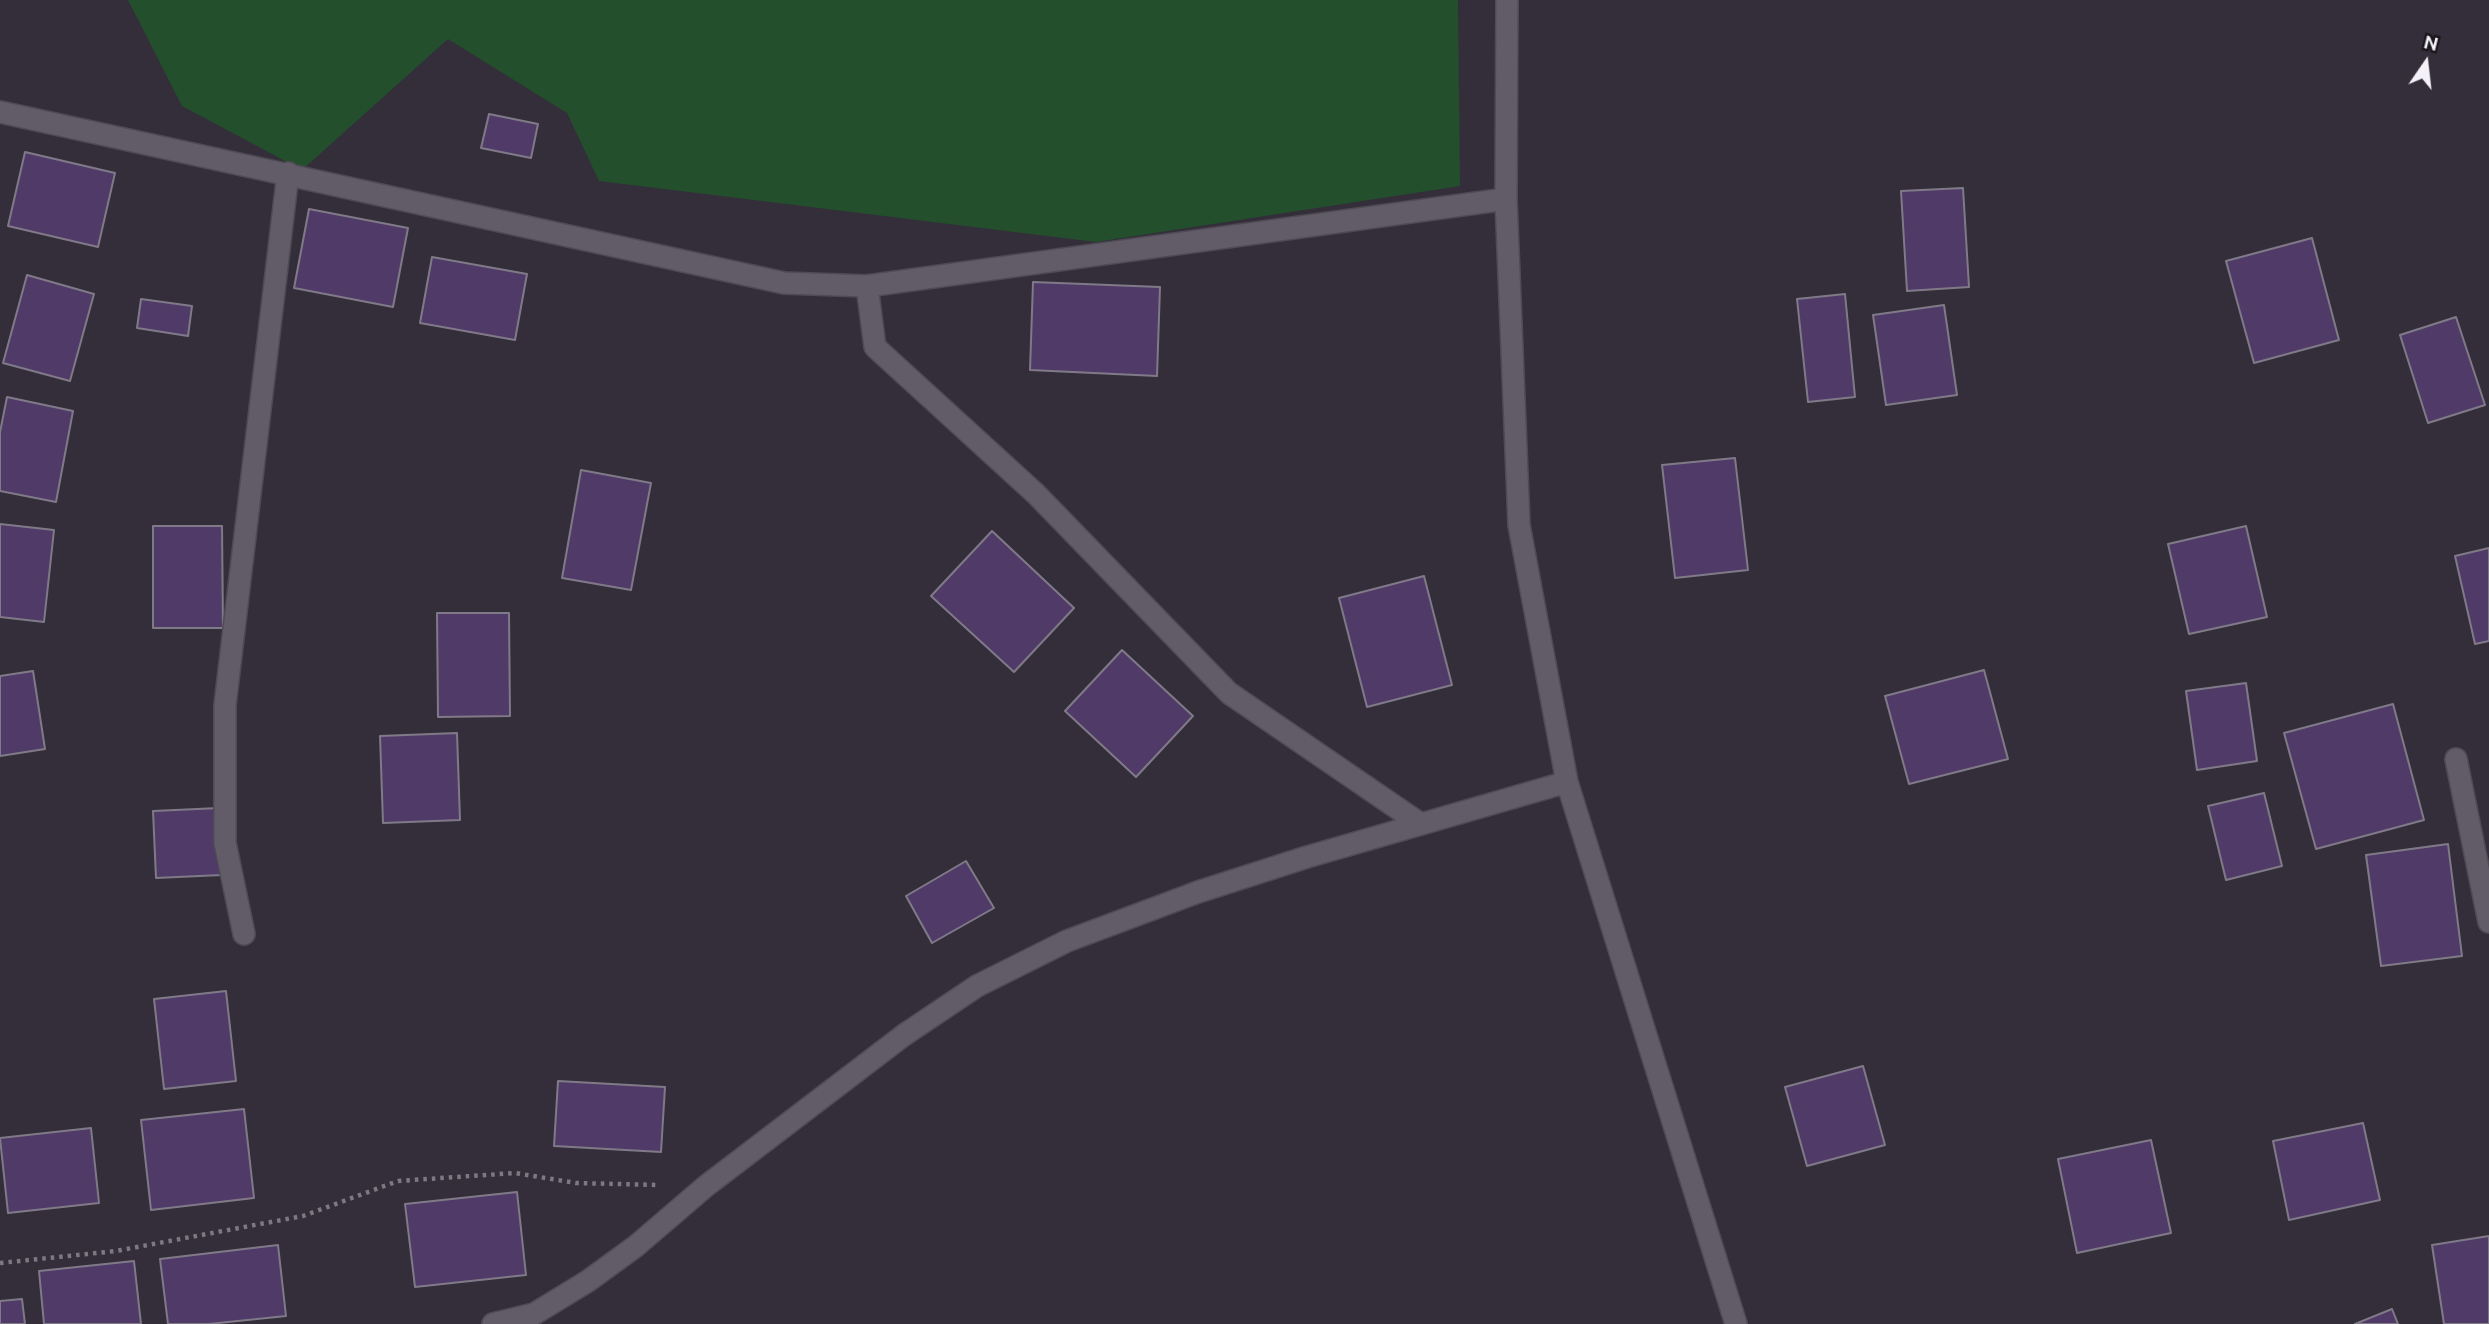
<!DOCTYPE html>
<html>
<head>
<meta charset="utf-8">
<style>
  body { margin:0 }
  #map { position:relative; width:2489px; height:1324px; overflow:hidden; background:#332e3a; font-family:Ubuntu,sans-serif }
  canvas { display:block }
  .north { position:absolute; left:2391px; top:28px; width:70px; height:70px; -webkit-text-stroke:5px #19171c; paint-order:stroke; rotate:14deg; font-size:19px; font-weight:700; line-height:28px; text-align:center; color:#f4f1f9 }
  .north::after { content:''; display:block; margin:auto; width:24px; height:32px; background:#f4f1f9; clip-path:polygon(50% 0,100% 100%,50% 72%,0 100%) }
</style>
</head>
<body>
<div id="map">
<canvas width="2489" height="1324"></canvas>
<div class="north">N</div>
</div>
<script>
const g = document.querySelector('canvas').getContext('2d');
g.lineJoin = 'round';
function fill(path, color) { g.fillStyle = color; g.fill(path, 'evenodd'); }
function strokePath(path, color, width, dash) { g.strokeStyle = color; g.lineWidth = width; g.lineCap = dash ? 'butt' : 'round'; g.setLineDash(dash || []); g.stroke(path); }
fill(new Path2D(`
  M128,0H1458L1460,186L1096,242L599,181L567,113L448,39L302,170L182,106Z`), '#234f2d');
const building = new Path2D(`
  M489,114L538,124L531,158L481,148Z
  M25,152L115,173L98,247L8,226Z
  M1963,188L1969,287L1907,291L1901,191Z
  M309,209L408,228L393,307L294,288Z
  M2312,238L2339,340L2254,363L2226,261Z
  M432,257L527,274L515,340L420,323Z
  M27,275L94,294L70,381L3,363Z
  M1033,282L1160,287L1157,376L1030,370Z
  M1845,294L1855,397L1808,402L1797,299Z
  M141,299L192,306L188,336L137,328Z
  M1944,305L1957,395L1886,405L1873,315Z
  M2456,317L2485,405L2428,423L2400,335Z
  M7,397L73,411L56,502L0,491V432Z
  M1735,458L1748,570L1675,578L1662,465Z
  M581,470L651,483L631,590L562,578Z
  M0,524L54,530L44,622L0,617Z
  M153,526H222L223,628H153Z
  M2246,526L2267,617L2189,634L2168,544Z
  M992,531L1074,608L1014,672L931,596Z
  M2489,548V641L2475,644L2455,556Z
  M1424,576L1452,685L1367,707L1339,598Z
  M437,613H509L510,716L438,717Z
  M1122,650L1193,716L1136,777L1065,711Z
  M1984,670L2008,759L1909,784L1885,696Z
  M33,671L45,749L0,756V676Z
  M2246,683L2257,761L2197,770L2186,691Z
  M2393,704L2424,820L2316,849L2284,733Z
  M457,733L460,820L383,823L380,736Z
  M2264,793L2282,866L2226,880L2208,806Z
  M219,808L222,875L156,878L153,811Z
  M2448,844L2462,956L2381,966L2366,855Z
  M966,861L994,908L932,943L906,896Z
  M226,991L236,1081L164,1089L154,999Z
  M1863,1066L1885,1145L1807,1166L1785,1087Z
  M558,1081L665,1087L661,1152L554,1146Z
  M244,1109L254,1198L151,1210L141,1120Z
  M2363,1123L2380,1200L2289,1220L2273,1141Z
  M91,1128L99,1203L8,1213L0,1138Z
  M2151,1140L2171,1233L2077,1253L2058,1159Z
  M517,1192L526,1275L415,1287L405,1204Z
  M2489,1236V1324H2444L2432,1245Z
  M278,1245L286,1316L209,1324H168L160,1259Z
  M134,1261L141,1324H44L39,1271Z
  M22,1299L25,1324H0V1301Z
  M2392,1309L2398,1324H2355Z`);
fill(building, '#503b68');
strokePath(building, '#807a88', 2);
const minor = new Path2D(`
  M1507,0L1506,199L1519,525L1567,782L1736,1324
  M0,112L784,283L867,286L1506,199
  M867,286L875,347L1036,494L1229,693L1419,823
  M2456,759L2489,922
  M244,934L225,843V705L288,173
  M493,1324L534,1314L588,1281L636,1246L706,1186L904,1035L977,986L1067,941L1198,892L1307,857L1567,782`);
strokePath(minor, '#4f4b55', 24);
strokePath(new Path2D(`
  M0,1263L116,1251L303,1216L398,1181L515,1173L576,1183L660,1185`), '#7d7983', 4.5, [3.5, 5]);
strokePath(minor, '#625c69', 21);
</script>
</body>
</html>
